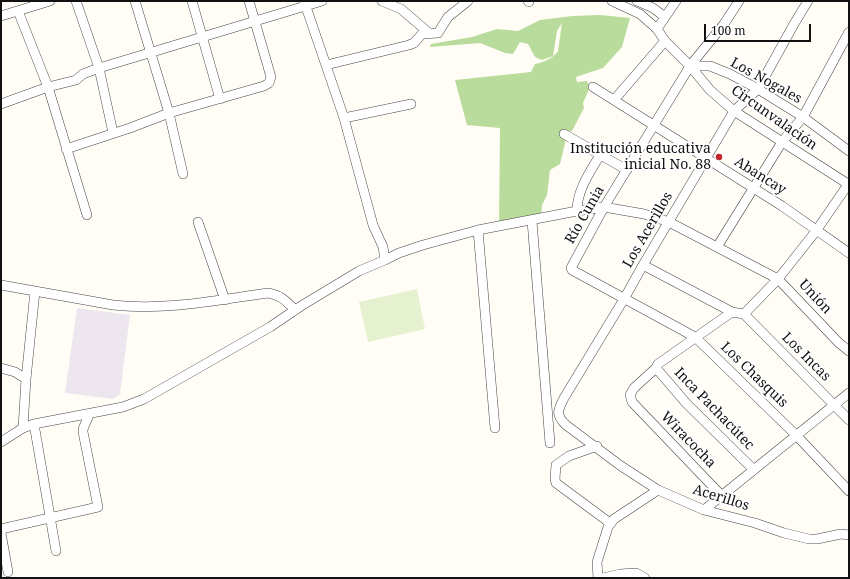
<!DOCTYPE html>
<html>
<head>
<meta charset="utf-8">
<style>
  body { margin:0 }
  #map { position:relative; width:850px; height:579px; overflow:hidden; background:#fffdf5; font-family:"Noto Serif",serif }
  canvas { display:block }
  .frame { position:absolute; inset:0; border:2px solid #111; pointer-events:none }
  .scale { position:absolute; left:704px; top:24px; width:107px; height:18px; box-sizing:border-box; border:2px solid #111; border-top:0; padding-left:5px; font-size:12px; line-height:14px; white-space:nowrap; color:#111; -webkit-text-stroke:3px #fff; paint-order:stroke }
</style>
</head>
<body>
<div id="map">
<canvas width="850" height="579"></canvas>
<div class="frame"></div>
<div class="scale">100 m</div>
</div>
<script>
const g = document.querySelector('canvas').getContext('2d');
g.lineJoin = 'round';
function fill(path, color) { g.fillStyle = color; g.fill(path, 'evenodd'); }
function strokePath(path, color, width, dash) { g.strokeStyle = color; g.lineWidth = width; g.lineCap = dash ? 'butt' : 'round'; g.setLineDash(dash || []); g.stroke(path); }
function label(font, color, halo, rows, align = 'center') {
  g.font = font + ' "Noto Serif",serif'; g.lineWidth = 4; g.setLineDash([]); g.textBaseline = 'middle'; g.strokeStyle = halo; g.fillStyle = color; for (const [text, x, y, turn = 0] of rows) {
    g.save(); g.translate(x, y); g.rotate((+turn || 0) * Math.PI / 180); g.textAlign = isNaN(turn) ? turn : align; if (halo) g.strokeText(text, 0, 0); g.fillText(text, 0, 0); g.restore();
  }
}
fill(new Path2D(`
  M77,308L130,315L120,394L113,399L65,393Z`), '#eee6ef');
fill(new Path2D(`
  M600,15L630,18L622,47L603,68L576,77L577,82L587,81L590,87L583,103L584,108L572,131L563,133L566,139L560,164L550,170L547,195L542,205L541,219L499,227L500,128L467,125L455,80L531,72L535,64C542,63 554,58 558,51L562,23L557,31L553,56L542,60L535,57L528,44L520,42L513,54L505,53L480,43L430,47L431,44L472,37L497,29L518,31L540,20L572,16Z`), '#b9dc9c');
fill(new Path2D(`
  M417,289L425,329L368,342L359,302Z`), '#e6f2cf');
const minor = new Path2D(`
  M76,1L99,68L113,133
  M135,1L169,113L183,174
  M192,1L220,99
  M304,1L344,118L373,225L383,247L385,260
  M382,1L401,9L429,33
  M528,1L529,2
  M612,1L640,14L657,29L665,41L690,66H710L730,74L758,89L803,117L849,151
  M637,1L653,8L665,17
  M739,1L724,24L690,66L604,207L571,268L572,270L695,337L796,435L849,491
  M808,1L794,24L758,89L734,111L643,265L624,299L564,398C558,410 555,415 566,425L621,466L658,490L704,510L755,523L784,533L809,539H817L841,534L849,535
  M18,11L48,87L87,215
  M1,16L50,1
  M657,29L676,1
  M326,65L409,45L414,43L422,34L438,33L448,17L468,1
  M690,66L710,90L734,111L848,184
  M593,87L782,206L849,253
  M614,100L665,41
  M1,104L48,87L76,80L83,74L99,68L322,1
  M344,118L411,104
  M564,134L627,170
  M66,149L130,128L169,113L264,86L269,83L271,77L249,1
  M577,211C577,190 590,172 600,155
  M532,221L550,443
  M198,222L225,300
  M478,230L495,428
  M717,247L782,142L803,117L849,32
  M643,265L732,312
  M1,285L113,305C165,311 217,300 268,293C281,295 286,301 295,310
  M744,314L849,420
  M1,368L15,372L26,379
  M656,368L686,403L753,469
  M34,424L56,551
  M23,428L26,379L35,291
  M1,442L23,428L34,424L123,407L144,399L270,327L301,306L359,271L385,260L399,253L423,245L478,230L577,211L604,207L644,214L669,222L778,279L839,343L849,351
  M597,446L569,456L556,465L555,479L556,483L610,523
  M721,495L632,402L630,395L634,388L656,368L658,364L732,312L744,314L778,279L816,231L849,183
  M704,510L849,393
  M1,529L98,507L83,432V429L89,415
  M1,533L8,572
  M598,578L597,562L608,527L614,519L658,490
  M603,578L620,574L636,573L645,578`);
strokePath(minor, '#444', 10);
strokePath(minor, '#fff', 9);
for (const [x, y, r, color] of [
  [719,157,4,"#c4262e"]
]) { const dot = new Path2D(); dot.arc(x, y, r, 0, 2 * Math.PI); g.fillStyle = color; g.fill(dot); strokePath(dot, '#fff', 1.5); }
label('14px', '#111', '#fff', [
  ["Los Nogales",766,81,29],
  ["Circunvalación",774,118,35],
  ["Abancay",760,176,32],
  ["Río Cunia",585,215,-60],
  ["Los Acerillos",648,230,-60],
  ["Unión",815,297,47],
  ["Los Incas",806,357,45],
  ["Los Chasquis",754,375,44],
  ["Inca Pachacútec",714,409,46],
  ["Wiracocha",688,440,46],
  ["Acerillos",721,498,17]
]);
label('14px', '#111', '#fff', [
  ["Institución educativa",711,149],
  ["inicial No. 88",711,165]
], 'right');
</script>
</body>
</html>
